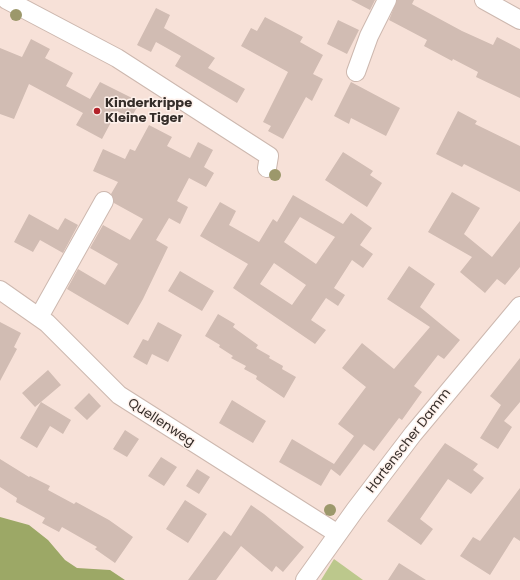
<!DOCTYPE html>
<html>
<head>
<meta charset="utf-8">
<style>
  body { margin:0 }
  canvas { display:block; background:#f7e1d8 }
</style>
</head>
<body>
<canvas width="520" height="580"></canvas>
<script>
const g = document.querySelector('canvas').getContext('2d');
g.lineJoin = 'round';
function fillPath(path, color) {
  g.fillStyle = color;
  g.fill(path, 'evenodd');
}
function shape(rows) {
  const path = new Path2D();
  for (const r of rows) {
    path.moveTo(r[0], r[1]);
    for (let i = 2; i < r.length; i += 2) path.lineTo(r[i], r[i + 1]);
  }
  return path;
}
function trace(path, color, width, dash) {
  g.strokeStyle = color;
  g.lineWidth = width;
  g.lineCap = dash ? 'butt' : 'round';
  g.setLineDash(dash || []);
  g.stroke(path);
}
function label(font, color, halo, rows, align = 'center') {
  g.font = font + ' Poppins,sans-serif';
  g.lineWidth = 3;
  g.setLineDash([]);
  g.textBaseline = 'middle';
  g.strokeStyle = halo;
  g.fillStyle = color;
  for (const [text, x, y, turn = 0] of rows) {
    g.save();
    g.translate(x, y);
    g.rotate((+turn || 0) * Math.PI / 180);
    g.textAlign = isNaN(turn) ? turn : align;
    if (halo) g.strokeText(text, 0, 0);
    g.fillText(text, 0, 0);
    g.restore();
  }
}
fillPath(shape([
  [334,559,363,580,321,580]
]), '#bcc88c');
fillPath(shape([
  [0,517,29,525,48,540,65,560,77,568,110,570,125,580,0,580]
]), '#9ca866');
fillPath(shape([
  [351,0,375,0,370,10],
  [397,0,414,0,412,4,462,31,493,45,497,37,520,49,520,98,476,77,478,72,453,59,452,61,424,46,427,40,389,20],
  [156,8,170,15,164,28,215,58,208,68,245,89,237,103,175,66,181,56,156,42,151,52,137,45],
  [265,17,303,37,300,42,323,55,313,74,323,79,312,101,306,97,283,139,268,131,271,126,263,122,288,72,241,46,251,28,257,31],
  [338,20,359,30,347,54,327,44],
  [31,39,50,49,45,58,73,73,66,86,90,99,100,82,140,102,131,118,117,111,102,139,76,125,83,113,29,84,14,119,0,114,0,48,22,57],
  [351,82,400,108,386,136,351,118,349,124,334,116],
  [458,111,477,121,475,124,520,146,520,192,464,164,462,167,436,154],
  [149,125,172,137,167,146,190,158,198,142,213,150,204,167,214,173,206,187,189,178,177,201,188,207,180,224,169,218,156,240,168,247,143,299,128,325,67,289,78,269,105,285,118,264,90,248,103,225,130,240,143,219,114,203,111,194,118,182,93,171,103,149,125,159,130,149,135,151],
  [343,152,373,171,370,175,382,183,367,207,325,180],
  [452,192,480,208,464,234,492,257,520,221,520,267,505,285,497,279,485,293,460,272,472,257,428,232],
  [293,195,343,224,351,213,372,228,360,245,373,254,363,268,352,260,334,288,345,295,338,306,326,298,311,320,326,330,315,344,233,288,248,264,200,236,220,202,236,211,229,225,259,242,273,219,277,222],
  [300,217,335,237,316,264,284,242],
  [274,263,306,285,292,305,260,284],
  [29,214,58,230,65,218,78,225,63,253,40,240,33,252,14,242],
  [409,266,435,284,420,307,460,340,444,359,438,355,414,386,422,392,402,420,399,418,374,451,364,444,340,476,331,469,321,486,279,462,292,439,334,464,354,436,338,424,366,387,342,368,362,343,394,369,430,327,387,299],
  [180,271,214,291,202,311,168,291],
  [218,314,235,324,233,327,258,345,256,348,270,356,269,358,283,366,282,369,296,377,284,398,256,379,257,376,244,369,246,366,231,358,233,356,219,347,220,345,205,336],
  [0,322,21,333,14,347,17,349,0,381],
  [158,322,182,335,168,362,152,354,147,365,133,357,143,339,148,341],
  [520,358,520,402,504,421,512,427,498,449,480,438,501,405,490,396],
  [48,370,61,385,35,407,22,393],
  [89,393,101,406,87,420,74,408],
  [232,400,266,421,253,443,219,423],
  [41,402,71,420,63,434,50,426,37,448,20,438],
  [125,430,139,439,127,457,113,449],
  [445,443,478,464,473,470,484,478,471,494,448,479,420,519,433,529,421,545,387,521],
  [161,457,177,467,164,486,148,476],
  [0,459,29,477,30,476,50,486,48,490,74,504,76,502,109,520,133,537,115,563,95,549,97,547,62,527,59,532,42,523,45,518,16,502,17,498,0,487],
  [197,469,210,477,199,494,186,486],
  [520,488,520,541,514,537,490,575,460,556,473,537,480,541],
  [185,500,207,514,188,543,166,529],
  [251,505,264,514,304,547,283,572,276,566,272,572,241,546,216,580,188,580,224,531,231,536],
  [399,563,426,580,388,580]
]), '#d1bcb3');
const minor = shape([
  [7,0,117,58,269,156,267,168],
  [484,0,520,20],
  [356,72,369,36,387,0],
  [0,290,47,323,119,395,338,534],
  [39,317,104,201],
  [305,580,355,510,413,434,520,306]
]);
trace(minor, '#cdb8af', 20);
trace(minor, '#fff', 18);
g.fillStyle = '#9c986b';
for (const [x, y] of [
  [16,15],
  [275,175],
  [330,510]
]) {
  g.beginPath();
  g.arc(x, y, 6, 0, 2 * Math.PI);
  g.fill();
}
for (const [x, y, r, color] of [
  [97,111,4,"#b3222a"]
]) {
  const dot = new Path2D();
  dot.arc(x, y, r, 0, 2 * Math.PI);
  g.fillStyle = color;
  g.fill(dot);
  trace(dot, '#fef1eb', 1.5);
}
label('bold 13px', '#352d29', '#fef1eb', [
  ["Kinderkrippe",105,104],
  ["Kleine Tiger",105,119]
], 'left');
label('13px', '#352d29', '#fef1eb', [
  ["Quellenweg",161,423,33],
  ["Hartenscher Damm",409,441,-52]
]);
</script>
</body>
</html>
